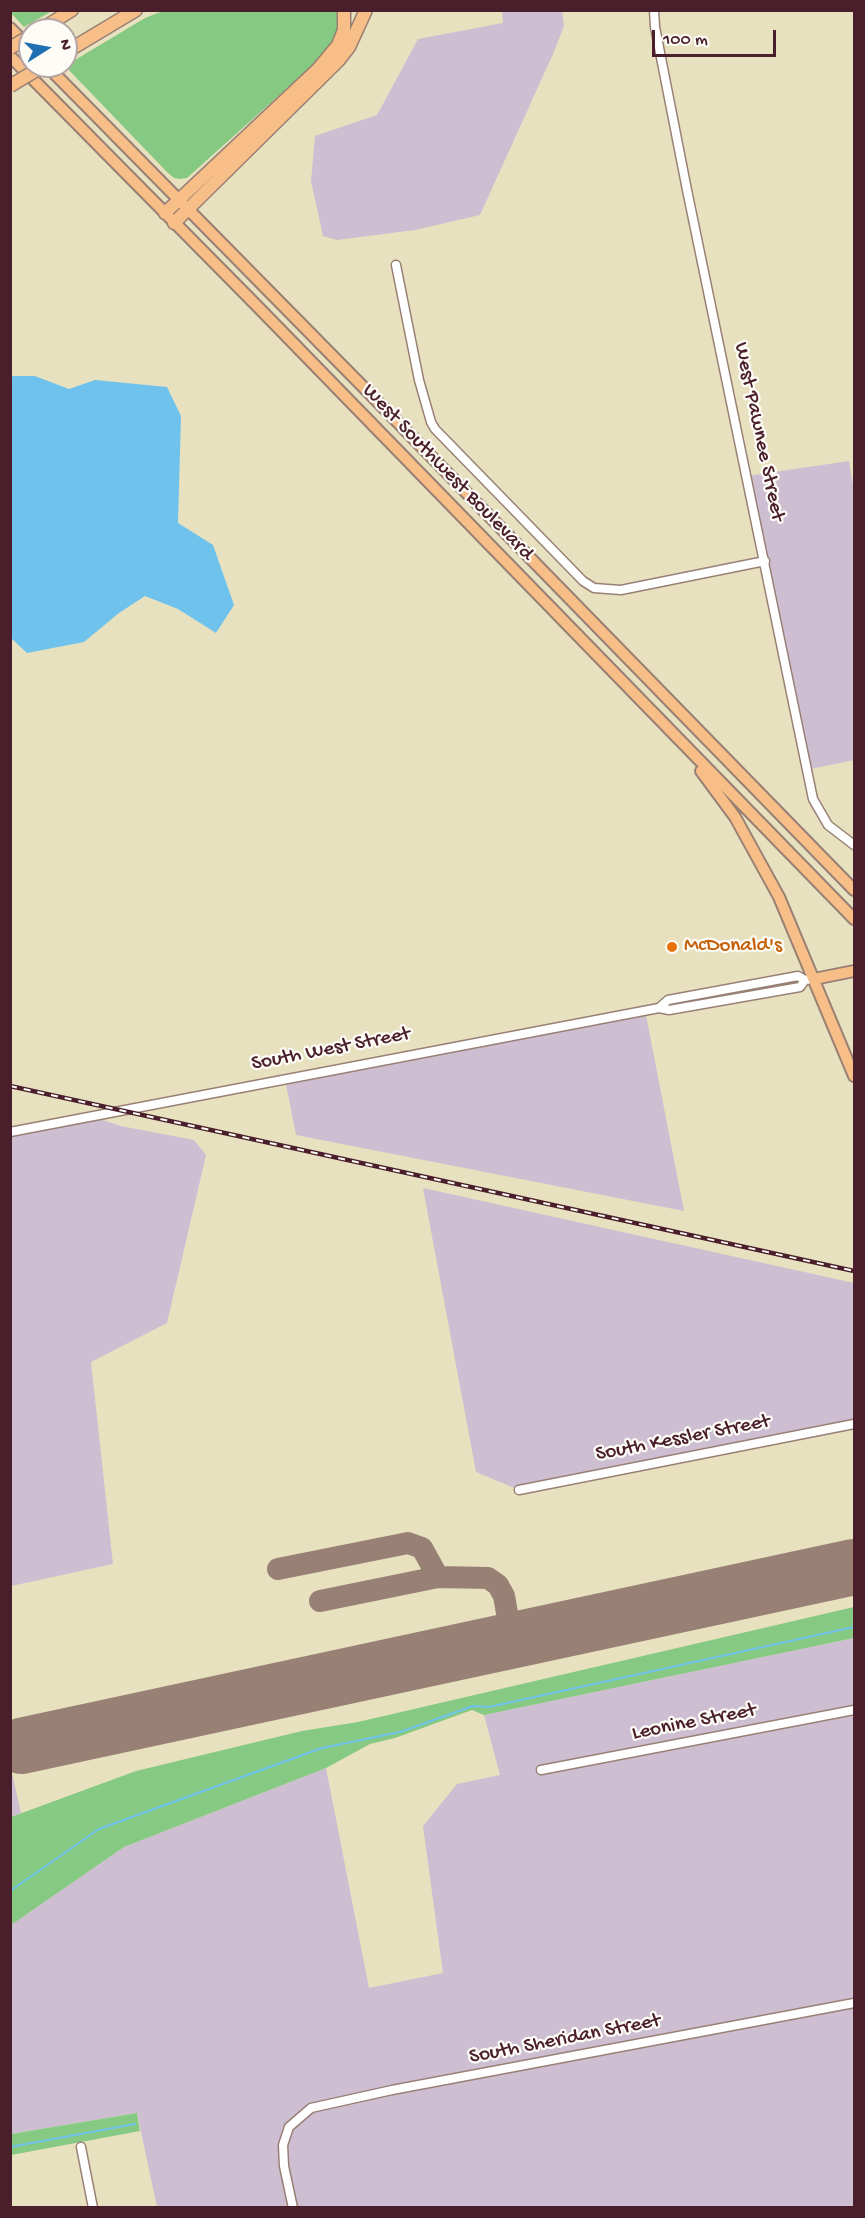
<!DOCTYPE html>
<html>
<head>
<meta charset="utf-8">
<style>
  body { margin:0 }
  #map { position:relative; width:865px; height:2218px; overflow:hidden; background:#e8e1bf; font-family:"Gochi Hand",sans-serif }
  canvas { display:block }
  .frame { position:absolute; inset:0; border:12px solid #4a1f2b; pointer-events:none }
  .north { position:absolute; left:18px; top:18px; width:60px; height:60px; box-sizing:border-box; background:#fdfcf7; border:2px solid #b5a4a5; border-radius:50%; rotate:79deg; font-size:16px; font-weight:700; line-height:24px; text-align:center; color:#4a1f2b }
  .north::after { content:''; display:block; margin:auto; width:21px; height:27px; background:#1f6fb2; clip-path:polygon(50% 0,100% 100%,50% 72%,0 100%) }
  .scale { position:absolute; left:652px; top:30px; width:124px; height:27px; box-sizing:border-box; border:3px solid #4a1f2b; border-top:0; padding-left:8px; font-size:18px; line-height:21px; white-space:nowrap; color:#4a1f2b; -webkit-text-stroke:4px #fdfcf7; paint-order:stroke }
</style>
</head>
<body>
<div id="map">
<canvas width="865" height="2218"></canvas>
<div class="frame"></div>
<div class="north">N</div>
<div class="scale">100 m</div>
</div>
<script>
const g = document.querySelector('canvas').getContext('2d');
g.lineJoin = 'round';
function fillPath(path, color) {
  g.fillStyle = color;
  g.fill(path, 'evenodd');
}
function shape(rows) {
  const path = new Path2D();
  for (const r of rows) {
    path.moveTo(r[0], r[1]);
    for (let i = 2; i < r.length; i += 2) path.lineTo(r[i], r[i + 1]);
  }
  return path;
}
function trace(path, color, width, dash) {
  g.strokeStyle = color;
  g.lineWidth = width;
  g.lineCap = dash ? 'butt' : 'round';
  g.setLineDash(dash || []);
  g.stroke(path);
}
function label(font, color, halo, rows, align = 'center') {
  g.font = font + ' "Gochi Hand",sans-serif';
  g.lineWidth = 4.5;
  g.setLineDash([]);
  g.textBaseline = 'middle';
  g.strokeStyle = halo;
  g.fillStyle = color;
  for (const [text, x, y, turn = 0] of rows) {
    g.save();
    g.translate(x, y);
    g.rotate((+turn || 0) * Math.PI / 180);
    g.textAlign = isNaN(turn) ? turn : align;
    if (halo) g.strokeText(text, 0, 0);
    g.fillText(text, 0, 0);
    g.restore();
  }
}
fillPath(shape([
  [502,11,562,11,564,26,553,54,480,215,415,230,337,240,323,236,311,181,315,136,377,115,418,39,503,23],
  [849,461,854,491,854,760,806,770,747,476],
  [645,1010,684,1211,296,1135,285,1079],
  [91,1116,121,1126,194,1140,206,1155,167,1323,91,1362,113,1564,11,1586,11,1132],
  [423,1188,854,1283,854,1424,519,1490,476,1472],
  [854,1638,854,2207,157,2207,137,2113,11,2134,11,1925,124,1847,326,1768,369,1988,443,1973,423,1826,457,1784,500,1775,484,1715],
  [10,1764,21,1813,11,1817,10,1817]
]), '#cdbed2');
fillPath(shape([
  [11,10,52,10,52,11,24,27,11,13],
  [163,11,338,11,337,34,324,55,187,178,180,179,174,178,167,172,65,66,145,18],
  [854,1607,854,1638,484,1715,472,1710,395,1738,370,1744,326,1768,124,1847,11,1925,11,1817,136,1771,302,1731,358,1722],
  [137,2113,140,2131,11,2155,11,2134]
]), '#85c982');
fillPath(shape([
  [14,376,35,376,69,389,95,380,167,387,181,416,178,523,213,545,234,605,216,633,178,609,145,596,119,613,84,642,27,653,11,638,10,377]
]), '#6fc2eb');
trace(shape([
  [10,1891,99,1829,322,1748,400,1732,473,1706,489,1707,854,1627],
  [10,2147,135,2124]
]), '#6fc2eb', 2);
trace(shape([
  [278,1569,408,1543,422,1548,438,1577],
  [320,1601,438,1577,488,1578,498,1585,504,1596,512,1641]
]), '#998075', 22);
trace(shape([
  [21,1746,854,1567]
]), '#998075', 56);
const minor = shape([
  [654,10,655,27,687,190,813,799,828,825,854,845],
  [396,265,419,380,431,422,435,429,583,581,594,588,621,590,765,561],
  [659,1008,668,1000,798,976,805,980],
  [10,1132,659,1008,669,1010,783,990,800,987,805,980,814,979],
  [519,1490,854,1424],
  [541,1770,854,1710],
  [81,2147,93,2208],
  [293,2208,284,2166,283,2145,289,2127,311,2108,392,2090,854,2003]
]);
const major = shape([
  [10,28,30,48],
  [10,56,261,310,854,919],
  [47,66,377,401,854,890],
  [701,771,735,817,779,897,854,1076],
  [814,979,854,971]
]);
const highway = shape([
  [40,30,72,10],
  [66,52,136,10],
  [165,213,318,69,338,45,344,30,344,10],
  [174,223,338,61,349,47,366,10]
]);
trace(minor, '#998075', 11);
trace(major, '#998075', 14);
trace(highway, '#998075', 15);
trace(minor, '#fff', 8);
trace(major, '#f7be87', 10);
trace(highway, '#f7be87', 12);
const rail = shape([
  [10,1086,854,1271]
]);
trace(rail, '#4a1f2b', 4.5);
trace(rail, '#fdfcf7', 2, [7]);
const highwayBridge = shape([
  [10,48,30,36],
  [10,86,43,66]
]);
trace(highwayBridge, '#998075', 15, []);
trace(highwayBridge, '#f7be87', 12);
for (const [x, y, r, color] of [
  [672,947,6,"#e8710a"]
]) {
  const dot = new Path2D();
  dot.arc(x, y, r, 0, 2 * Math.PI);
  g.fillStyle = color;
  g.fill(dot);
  trace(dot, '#fdfcf7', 2);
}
label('21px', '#4a1f2b', '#fdfcf7', [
  ["West Pawnee Street",758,432,78],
  ["West Southwest Boulevard",447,473,46],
  ["South West Street",331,1050,-11],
  ["South Kessler Street",683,1439,-11],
  ["Leonine Street",694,1723,-11],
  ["South Sheridan Street",565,2040,-11]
]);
label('21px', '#c56008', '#fdfcf7', [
  ["McDonald's",684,947]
], 'left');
</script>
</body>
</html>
